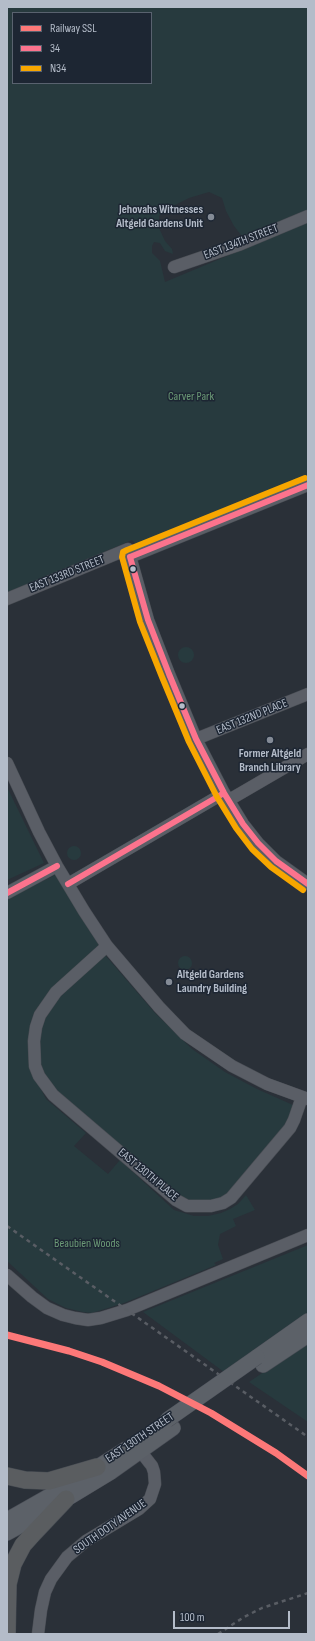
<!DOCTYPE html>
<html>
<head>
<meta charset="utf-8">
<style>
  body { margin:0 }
  #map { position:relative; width:315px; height:1641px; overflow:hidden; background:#2a3038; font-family:"Sofia Sans Condensed",sans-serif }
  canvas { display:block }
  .frame { position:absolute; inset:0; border:8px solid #b4bcc9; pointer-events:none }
  .legend { position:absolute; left:12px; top:12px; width:140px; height:72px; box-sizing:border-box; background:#1d2633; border:1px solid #59626f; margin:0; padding:5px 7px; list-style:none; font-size:12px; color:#b4bcc9 }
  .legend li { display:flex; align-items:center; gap:8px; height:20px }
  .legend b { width:20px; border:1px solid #59626f }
  .scale { position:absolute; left:173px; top:1611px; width:117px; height:18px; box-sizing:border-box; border:2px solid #b4bcc9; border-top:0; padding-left:5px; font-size:12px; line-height:14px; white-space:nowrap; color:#b4bcc9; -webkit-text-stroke:3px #1d2633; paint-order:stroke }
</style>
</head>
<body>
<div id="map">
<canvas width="315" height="1641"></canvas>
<div class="frame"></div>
<ul class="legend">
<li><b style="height:5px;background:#fd7878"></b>Railway SSL</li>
<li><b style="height:5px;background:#fc738d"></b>34</li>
<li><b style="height:5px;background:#f7a600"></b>N34</li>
</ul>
<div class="scale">100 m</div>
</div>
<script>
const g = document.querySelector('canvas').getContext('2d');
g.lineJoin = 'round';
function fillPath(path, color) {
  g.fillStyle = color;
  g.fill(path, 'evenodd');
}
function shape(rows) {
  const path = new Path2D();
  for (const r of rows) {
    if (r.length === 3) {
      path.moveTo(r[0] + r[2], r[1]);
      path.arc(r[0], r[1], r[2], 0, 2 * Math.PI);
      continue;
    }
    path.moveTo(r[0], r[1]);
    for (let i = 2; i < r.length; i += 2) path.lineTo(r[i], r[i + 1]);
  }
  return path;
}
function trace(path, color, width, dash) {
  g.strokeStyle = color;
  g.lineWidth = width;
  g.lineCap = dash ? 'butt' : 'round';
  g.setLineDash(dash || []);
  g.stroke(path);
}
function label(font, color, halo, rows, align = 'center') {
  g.font = font + ' "Sofia Sans Condensed",sans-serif';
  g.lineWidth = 3;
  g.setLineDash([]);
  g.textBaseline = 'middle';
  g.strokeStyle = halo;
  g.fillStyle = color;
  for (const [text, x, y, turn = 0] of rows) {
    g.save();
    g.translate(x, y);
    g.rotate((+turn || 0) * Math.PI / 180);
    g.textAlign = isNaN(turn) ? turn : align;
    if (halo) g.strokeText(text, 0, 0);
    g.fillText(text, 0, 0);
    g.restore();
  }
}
fillPath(shape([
  [7,7,308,7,308,211,252,235,241,235,234,226,226,211,222,198,209,192,189,198,169,208,159,216,159,228,165,241,172,249,173,254,165,251,160,243,154,242,152,246,152,253,160,261,165,282,308,222,308,476,140,544,136,544,132,540,7,593],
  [13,13,151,13,151,83,13,83],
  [186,655,8],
  [7,787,44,863,7,880],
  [74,853,7],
  [57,874,101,945,33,1020,28,1051,33,1074,46,1099,86,1133,74,1146,108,1174,120,1160,174,1210,194,1216,208,1216,221,1213,230,1209,238,1204,246,1195,255,1210,233,1219,236,1226,220,1234,218,1245,223,1259,214,1263,216,1265,124,1303,92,1313,83,1312,66,1308,48,1299,7,1261,7,899],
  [105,955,155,1013,192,1049,225,1072,257,1089,293,1105,288,1122,231,1193,215,1201,195,1202,176,1195,55,1090,44,1075,39,1056,39,1035,46,1017,57,999],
  [185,963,7],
  [308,1245,308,1314,224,1372,143,1312],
  [308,1342,308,1422,249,1382]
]), '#273a3e');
const minor = shape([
  [174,267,241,244,308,216],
  [130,557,308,485],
  [7,599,128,549,148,620,169,674,196,739,224,793,243,824,258,843,276,861,308,884],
  [196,739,308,694],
  [7,763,39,832,57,866,84,911,107,946,159,1007,185,1034,232,1066,267,1084,308,1099],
  [229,800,308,754],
  [68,884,224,793],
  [7,893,57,866],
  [107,946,56,992,40,1015,36,1027,34,1041,35,1066,39,1076,53,1095,176,1200,187,1206,211,1206,223,1203,231,1198,290,1128,294,1120,302,1097],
  [7,1275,32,1297,47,1308,63,1315,75,1318,88,1320,101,1318,127,1310,308,1235],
  [38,1634,41,1610,45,1592,51,1579,67,1557,86,1541,139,1509,150,1499,155,1484,154,1472,152,1466,134,1443]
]);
const major = shape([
  [257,1357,308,1321],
  [263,1365,308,1335],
  [7,1520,74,1482,126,1449],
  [7,1533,45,1512,111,1472,173,1428]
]);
const highway = shape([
  [7,1476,25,1480,49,1481,97,1467],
  [7,1634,8,1584,13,1564,23,1545,32,1535,66,1499]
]);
trace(minor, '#484c53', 13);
trace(major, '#484c55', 16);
trace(highway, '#474c53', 18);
trace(minor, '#5a5e66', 12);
trace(major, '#5c6168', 15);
trace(highway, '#5a5d60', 17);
trace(shape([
  [7,1226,308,1437],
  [218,1634,244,1617,262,1608,308,1593]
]), '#595d64', 2.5, [4, 4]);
const majorBridge = shape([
  [167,1420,257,1357]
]);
trace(majorBridge, '#484c55', 16, []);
trace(majorBridge, '#5c6168', 15);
trace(shape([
  [130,557,148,620,169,674,196,739,224,793,243,824,258,843,276,861,308,884],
  [130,557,308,485],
  [68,884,224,793],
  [7,893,57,866]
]), '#fc738d', 6);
trace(shape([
  [303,890,271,867,252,849,236,828,217,797,189,742,162,677,140,622,122,557,123,552,127,550,305,478]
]), '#f7a600', 6);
trace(shape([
  [7,1335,69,1351,102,1362,159,1386,211,1413,276,1453,308,1476]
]), '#fd7878', 7);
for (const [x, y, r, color] of [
  [211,217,4,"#848b96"],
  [133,569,3.5,"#b4bcc9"],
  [182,706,3.5,"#b4bcc9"],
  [270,740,4,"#848b96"],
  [169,982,4,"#848b96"]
]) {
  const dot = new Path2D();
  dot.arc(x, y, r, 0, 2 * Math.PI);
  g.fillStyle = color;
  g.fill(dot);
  trace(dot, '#1d2633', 1.5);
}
label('bold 12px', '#b4bcc9', '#1d2633', [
  ["Jehovahs Witnesses",203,210],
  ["Altgeld Gardens Unit",203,224],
  ["Former Altgeld",270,754,"center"],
  ["Branch Library",270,768,"center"],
  ["Altgeld Gardens",177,975,"left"],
  ["Laundry Building",177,989,"left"]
], 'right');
label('12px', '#b4bcc9', '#1d2633', [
  ["EAST 134TH STREET",241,242,-21],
  ["EAST 133RD STREET",67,574,-22],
  ["EAST 132ND PLACE",252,717,-22],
  ["EAST 130TH PLACE",148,1175,40],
  ["EAST 130TH STREET",140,1438,-34],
  ["SOUTH DOTY AVENUE",110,1527,-35]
]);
label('12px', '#6b9a76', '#1d2633', [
  ["Carver Park",191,397],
  ["Beaubien Woods",87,1244]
]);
</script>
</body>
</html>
